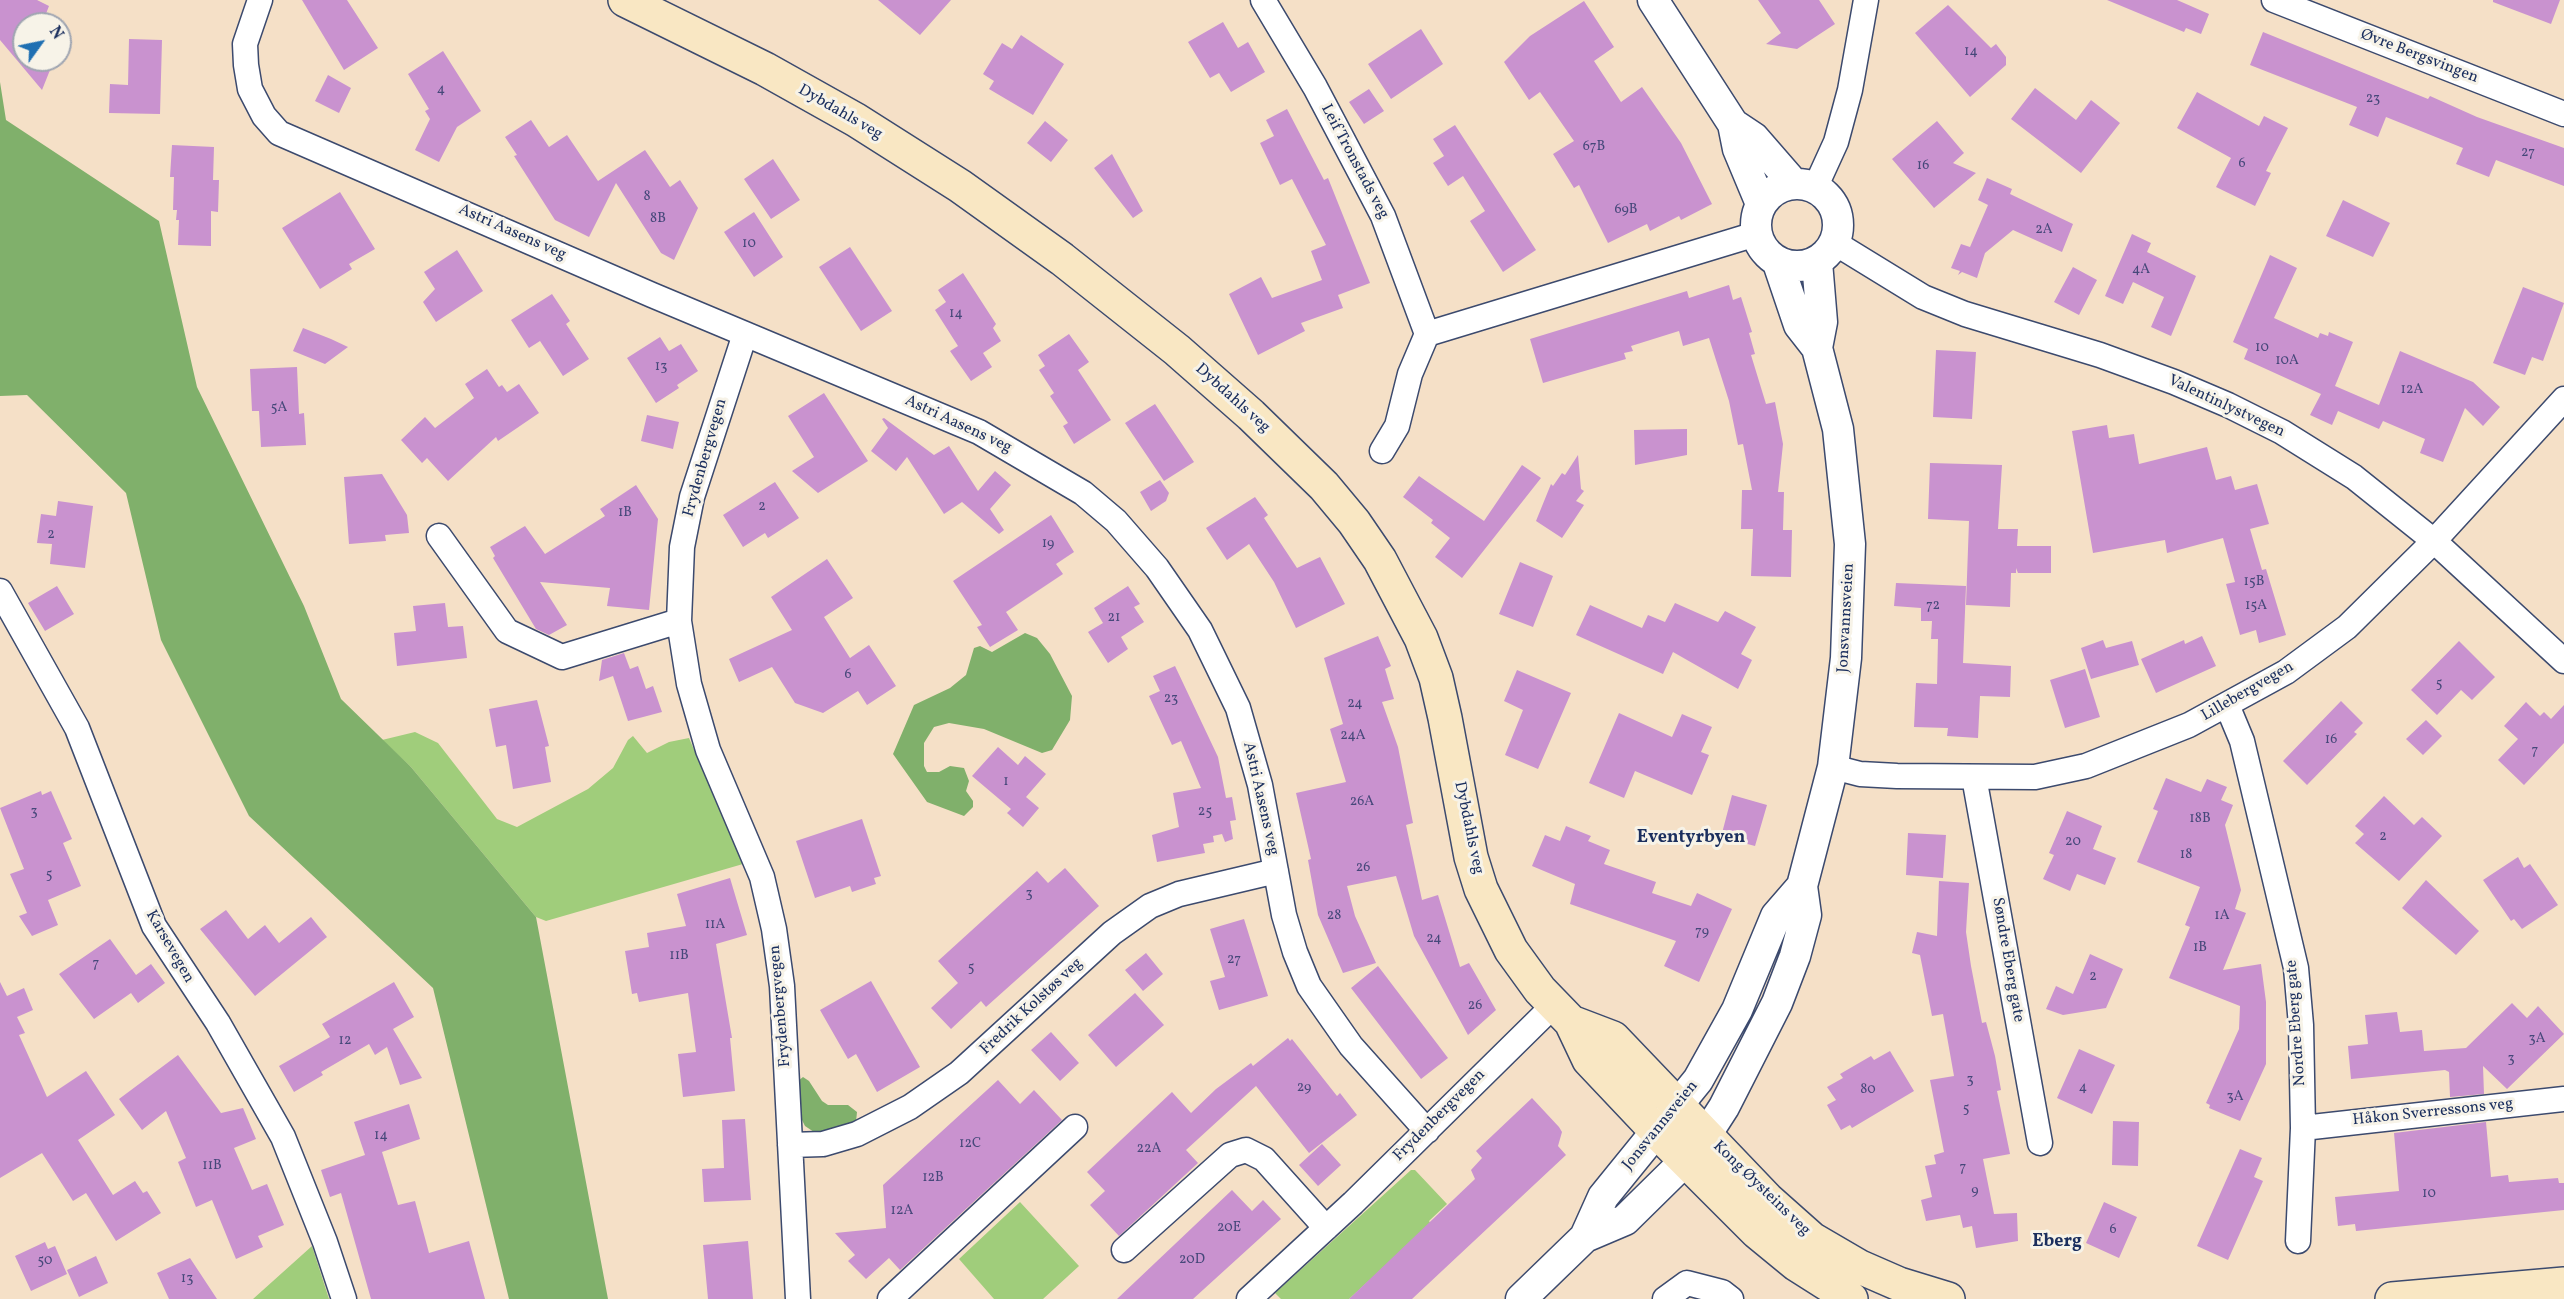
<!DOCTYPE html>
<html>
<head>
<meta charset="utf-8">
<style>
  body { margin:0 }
  #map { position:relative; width:2564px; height:1299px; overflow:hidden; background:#f5e0c7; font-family:Vollkorn,serif }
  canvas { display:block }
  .north { position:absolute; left:12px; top:12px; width:60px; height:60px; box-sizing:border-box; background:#f7f3e8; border:2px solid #9fa5b1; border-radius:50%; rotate:57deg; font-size:16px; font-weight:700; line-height:24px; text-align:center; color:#1b2f5e }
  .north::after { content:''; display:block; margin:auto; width:21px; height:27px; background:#1f6fb2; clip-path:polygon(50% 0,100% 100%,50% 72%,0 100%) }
</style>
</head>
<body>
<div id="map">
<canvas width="2564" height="1299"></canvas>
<div class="north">N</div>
</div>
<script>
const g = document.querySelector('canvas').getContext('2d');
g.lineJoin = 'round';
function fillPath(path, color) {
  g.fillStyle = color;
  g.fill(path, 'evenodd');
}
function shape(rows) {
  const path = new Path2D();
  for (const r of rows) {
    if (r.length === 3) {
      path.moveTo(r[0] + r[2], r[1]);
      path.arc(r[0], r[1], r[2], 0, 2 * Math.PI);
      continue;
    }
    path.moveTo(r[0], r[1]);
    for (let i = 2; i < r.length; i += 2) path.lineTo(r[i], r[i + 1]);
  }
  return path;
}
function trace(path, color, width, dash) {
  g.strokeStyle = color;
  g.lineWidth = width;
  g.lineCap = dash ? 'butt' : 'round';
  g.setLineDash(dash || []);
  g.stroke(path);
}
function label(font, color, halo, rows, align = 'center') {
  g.font = font + ' Vollkorn,serif';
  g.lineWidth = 6;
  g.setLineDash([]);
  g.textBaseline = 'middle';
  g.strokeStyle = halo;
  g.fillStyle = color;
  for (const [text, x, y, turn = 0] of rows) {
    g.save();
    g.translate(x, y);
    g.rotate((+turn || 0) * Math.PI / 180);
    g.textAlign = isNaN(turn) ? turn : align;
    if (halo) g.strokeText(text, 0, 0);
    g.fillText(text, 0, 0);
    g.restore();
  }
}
fillPath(shape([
  [415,732,438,743,497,819,517,827,588,789,613,768,628,740,633,736,647,753,669,742,689,738,743,864,546,921,536,917,411,767,382,740],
  [1411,1170,1415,1170,1447,1204,1429,1221,1431,1224,1349,1299,1281,1299,1275,1293],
  [1020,1202,1079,1266,1043,1299,994,1299,959,1259],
  [312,1246,329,1299,253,1299]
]), '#a0cd7b');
fillPath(shape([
  [0,82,6,120,159,221,197,387,304,606,341,699,411,767,536,917,608,1299,509,1299,433,988,249,816,161,640,126,493,27,395,0,396],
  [1025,633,1037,638,1050,654,1072,696,1070,720,1052,750,1042,753,984,729,949,723,934,727,924,743,924,766,927,772,939,772,950,766,964,768,969,781,966,791,973,801,973,807,964,816,927,802,893,754,914,705,950,688,966,675,974,648,980,646,992,652],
  [803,1077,809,1081,822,1101,828,1105,848,1105,857,1112,856,1122,829,1132,814,1132,805,1126,798,1112,798,1081]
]), '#80b06b');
fillPath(shape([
  [0,0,37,0,49,6,42,24,24,24,24,60,54,60,42,90,0,40],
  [302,0,347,0,378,48,344,70],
  [878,0,951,0,920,35],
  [1758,0,1819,0,1835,24,1797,49,1766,44,1781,33],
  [2107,0,2177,0,2209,14,2201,34,2186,28,2184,32],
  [2493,0,2560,0,2551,24,2493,2],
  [1584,1,1614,47,1594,61,1621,102,1642,87,1681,143,1712,204,1681,220,1679,216,1650,231,1647,224,1608,243,1579,185,1574,188,1553,154,1574,141,1540,92,1529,100,1504,62,1530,36],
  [1948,5,1991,48,1996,44,2006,57,2006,65,1970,97,1915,33],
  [1223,22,1238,48,1248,42,1265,72,1231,92,1219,73,1210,78,1188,42],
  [1421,29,1443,64,1391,99,1368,64],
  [2263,32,2428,99,2430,96,2477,117,2564,148,2564,186,2496,160,2489,177,2456,164,2463,148,2386,117,2378,137,2349,125,2357,107,2250,65],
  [1021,35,1064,64,1033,115,989,89,994,81,983,74,1002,43,1012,49],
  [129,39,162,40,160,114,109,113,110,84,128,85],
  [443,51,481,111,457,127,439,162,415,150,430,119,425,111,429,109,408,74],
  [328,75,351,88,339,113,315,101],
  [2035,88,2076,120,2091,100,2120,123,2081,173,2011,119],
  [1369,89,1384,111,1364,124,1349,102],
  [2197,92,2259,126,2264,116,2288,128,2266,171,2271,173,2255,206,2216,187,2231,158,2177,128],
  [1287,109,1324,180,1328,178,1370,283,1338,295,1343,308,1301,323,1305,331,1258,355,1229,294,1261,277,1272,298,1322,280,1311,251,1326,245,1292,179,1280,185,1260,143,1274,136,1266,120],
  [531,120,549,147,567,135,598,181,645,150,670,187,680,180,698,208,674,260,661,253,616,183,589,237,555,220,514,156,517,155,505,137],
  [1045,121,1068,140,1051,162,1027,143],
  [1937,121,1964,153,1953,163,1976,173,1934,208,1892,159],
  [1455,125,1536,250,1503,272,1470,221,1485,211,1463,176,1448,186,1433,163,1444,156,1433,139],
  [172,145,214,147,213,180,219,180,218,212,211,211,211,246,178,245,179,220,176,220,177,210,173,210,174,177,170,177],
  [1112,154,1143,211,1133,218,1094,168],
  [773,159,800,200,771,219,744,179],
  [1987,178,2012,189,2010,194,2073,224,2062,252,2013,230,1985,253,1977,278,1962,272,1958,275,1960,271,1951,268,1961,244,1970,247,1988,205,1978,200],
  [340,192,375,249,349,264,352,269,320,289,282,228],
  [2343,200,2390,223,2373,257,2326,236],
  [754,212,783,257,754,277,724,232],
  [2132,234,2151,243,2147,252,2196,276,2171,336,2151,327,2164,297,2133,282,2123,304,2105,296],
  [850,247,892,311,861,331,819,267],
  [457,250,483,291,436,322,423,302,435,289,424,272],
  [2270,255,2297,268,2274,318,2318,338,2320,333,2328,336,2329,332,2353,342,2335,386,2379,405,2400,351,2473,382,2500,407,2483,426,2465,408,2443,462,2420,453,2425,439,2383,421,2379,429,2338,411,2332,425,2310,415,2321,394,2244,359,2248,349,2233,342],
  [2073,267,2097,280,2079,315,2054,302],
  [963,273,996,324,993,328,1001,341,983,353,992,367,971,381,950,351,958,346,935,310,946,302,938,290],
  [1729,285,1733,300,1741,297,1752,332,1749,333,1755,354,1751,355,1766,404,1775,402,1783,444,1778,492,1784,492,1783,530,1792,530,1791,577,1751,576,1753,529,1741,529,1742,490,1752,490,1743,444,1738,445,1729,401,1709,338,1683,346,1679,331,1631,346,1633,351,1624,353,1626,359,1543,383,1530,339,1687,291,1689,298],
  [2523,287,2564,303,2543,361,2532,357,2525,375,2493,363],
  [552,294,570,321,566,324,589,359,563,376,540,341,529,348,511,320],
  [303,328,331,339,348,347,325,364,293,351],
  [1069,334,1089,362,1078,370,1111,420,1074,444,1063,426,1068,423,1050,396,1054,393,1039,370,1045,366,1038,355],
  [660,337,669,351,681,344,698,371,677,385,679,388,656,403,627,358],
  [1936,350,1976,352,1972,419,1933,417],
  [297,367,299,414,304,413,306,445,261,447,259,411,252,411,250,369],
  [487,369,499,387,502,385,507,392,519,384,539,413,498,441,496,437,448,481,427,458,422,463,401,440,425,417,435,428,474,398,465,384],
  [824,393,868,461,818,493,792,471,814,457,788,416],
  [1155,404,1194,462,1164,481,1125,423],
  [647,415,679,422,673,449,641,441],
  [884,418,934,455,949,446,978,491,995,471,1011,485,990,509,1004,530,999,534,962,502,944,514,907,457,896,471,871,451,888,428,882,419],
  [2107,425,2109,438,2134,434,2139,464,2207,447,2216,480,2231,476,2235,490,2257,484,2269,524,2250,529,2262,570,2266,569,2286,635,2259,643,2256,630,2240,635,2226,584,2235,582,2223,538,2167,553,2165,540,2093,553,2072,431],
  [1687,429,1687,455,1635,465,1634,430],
  [1578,455,1581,489,1584,491,1576,501,1584,505,1562,538,1536,521,1551,484,1553,486,1562,473,1565,475],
  [1930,463,2002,465,1998,529,2018,529,2017,546,2051,546,2051,573,2018,573,2016,568,2016,573,2011,573,2010,607,1966,605,1969,521,1928,519],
  [1522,465,1541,478,1462,578,1435,557,1450,538,1431,523,1433,520,1403,497,1419,476,1484,521],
  [382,474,407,515,409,533,385,535,386,541,349,544,344,477],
  [1160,480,1169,493,1166,501,1151,511,1140,492],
  [775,482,799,518,768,538,765,533,743,547,723,515],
  [636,485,658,519,649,610,607,606,610,588,540,582,567,625,549,635,536,629,493,558,495,556,490,547,525,526,545,554,605,516,600,509],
  [1255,497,1268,515,1264,518,1297,568,1320,557,1345,604,1296,628,1274,582,1249,544,1227,560,1206,528],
  [58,501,93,506,85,568,50,564,52,544,37,543,41,514,56,516],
  [1051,515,1074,552,1056,564,1063,574,1006,612,1018,630,990,647,977,627,982,625,953,581],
  [827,559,853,598,824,617,850,658,869,645,896,686,867,705,858,691,823,713,795,703,772,667,739,682,729,659,792,630,771,597],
  [1520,562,1553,576,1533,627,1499,614],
  [1896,583,1966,586,1963,663,2011,666,2010,697,1980,696,1978,738,1947,736,1948,728,1914,727,1916,683,1937,684,1938,639,1931,639,1932,621,1921,621,1921,608,1894,606],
  [57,586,74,614,45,631,28,603],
  [1128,586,1140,604,1134,607,1144,622,1121,637,1128,649,1108,663,1088,632,1103,623,1094,608],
  [445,603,448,627,463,626,467,658,397,666,394,633,416,631,413,606],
  [1675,603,1718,622,1725,611,1756,627,1741,654,1752,660,1738,689,1673,652,1663,674,1576,635,1590,605,1642,628,1648,615,1665,622],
  [1378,636,1391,666,1385,669,1394,699,1382,702,1398,747,1413,823,1406,825,1422,900,1438,895,1460,967,1469,963,1496,1010,1468,1035,1414,936,1396,876,1347,886,1355,916,1376,963,1343,973,1318,915,1308,860,1311,859,1296,793,1346,782,1330,729,1343,724,1324,658],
  [2202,636,2216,666,2156,693,2141,659,2184,640,2185,644],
  [2103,640,2106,648,2132,641,2139,665,2091,679,2081,648],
  [2459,641,2495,677,2472,700,2461,690,2437,715,2411,690],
  [624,653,630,669,638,666,646,689,653,686,662,712,628,721,613,676,599,681,602,660],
  [1175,666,1218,757,1226,798,1232,797,1236,820,1230,821,1233,839,1225,842,1222,834,1213,836,1214,842,1203,844,1205,853,1157,862,1152,835,1179,827,1173,793,1201,788,1181,741,1172,745,1149,696,1160,691,1153,676],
  [2085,669,2100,717,2065,728,2050,680],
  [1517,670,1571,693,1538,769,1505,755,1523,710,1504,701],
  [537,700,549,746,545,747,551,782,513,789,506,745,496,747,489,709],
  [2341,701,2363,723,2354,732,2357,734,2307,785,2283,761],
  [2526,702,2540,716,2544,712,2551,719,2564,705,2564,743,2524,785,2498,760,2518,739,2504,726],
  [1619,713,1672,737,1682,714,1712,727,1701,752,1709,755,1692,795,1635,771,1624,798,1589,783],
  [2426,720,2442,736,2423,755,2406,739],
  [998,747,1018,765,1025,756,1046,774,1026,797,1039,808,1023,827,1007,813,1011,809,972,776],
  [2166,778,2201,792,2207,779,2227,787,2221,800,2233,805,2225,825,2241,890,2235,909,2246,913,2223,970,2261,964,2266,1002,2266,1064,2240,1121,2209,1108,2210,1105,2206,1103,2239,1029,2240,1006,2169,978,2190,927,2185,925,2200,887,2137,862,2158,811,2153,809],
  [41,791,42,795,51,791,72,839,63,843,81,886,48,900,58,925,32,936,19,916,27,913,10,874,24,869,0,808],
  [1732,795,1767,805,1755,846,1721,837],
  [2384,796,2414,825,2422,817,2442,836,2399,881,2355,843,2364,834,2355,826],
  [2067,811,2102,826,2093,849,2116,858,2105,885,2077,874,2070,891,2043,879,2054,855,2049,853],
  [862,819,881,876,874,878,876,884,852,892,850,886,815,898,796,841],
  [1566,826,1591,836,1588,841,1610,850,1604,864,1656,882,1652,893,1691,906,1697,893,1732,909,1699,982,1664,966,1676,941,1570,904,1575,884,1532,866,1545,835,1560,841],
  [1908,833,1946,835,1943,878,1906,875],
  [2518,857,2524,868,2530,864,2558,905,2522,929,2514,919,2511,921,2483,880],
  [1065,868,1099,906,986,1007,981,1001,951,1029,931,1008,958,983,938,961,1037,871,1048,883],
  [730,878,747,935,716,944,732,1038,730,1038,735,1091,683,1097,678,1054,696,1052,688,993,639,1002,637,993,632,994,625,951,649,947,647,933,686,926,677,894],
  [2426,880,2479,931,2456,955,2402,908],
  [1939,881,1969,883,1966,932,1971,966,1982,1023,1986,1022,1995,1056,2001,1090,1997,1091,2010,1154,1983,1159,1994,1214,2017,1213,2018,1241,1976,1248,1972,1226,1963,1228,1960,1215,1926,1221,1921,1200,1932,1197,1925,1166,1936,1164,1934,1155,1944,1152,1930,1080,1954,1076,1943,1014,1932,1016,1920,955,1912,953,1917,932,1937,936],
  [226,910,248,939,265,925,279,943,311,917,327,937,255,996,200,929],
  [1244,919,1268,996,1219,1010,1210,981,1225,977,1210,929],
  [110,939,136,975,151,964,165,983,138,1003,131,993,94,1019,59,974],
  [1146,953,1163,974,1143,991,1125,970],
  [2090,954,2123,969,2106,1008,2063,1015,2046,1009,2056,986,2073,994],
  [1378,966,1448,1058,1421,1079,1351,988],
  [871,981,920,1067,877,1092,856,1054,848,1059,820,1010],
  [0,982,7,996,24,988,33,1010,17,1017,25,1033,19,1035,47,1097,86,1071,115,1115,78,1140,113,1195,135,1181,143,1193,147,1191,161,1213,116,1241,86,1193,73,1201,42,1153,0,1178],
  [394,982,414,1017,393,1029,422,1078,400,1085,387,1047,375,1055,369,1044,321,1072,323,1075,294,1092,279,1066,330,1037,322,1024],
  [1135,993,1164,1025,1116,1067,1088,1035],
  [2512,1003,2527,1018,2538,1006,2564,1034,2507,1089,2483,1066,2484,1094,2450,1097,2449,1072,2445,1070,2351,1079,2348,1046,2368,1044,2365,1015,2397,1012,2400,1032,2422,1030,2424,1051,2466,1048],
  [1051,1032,1079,1063,1060,1081,1031,1050],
  [1288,1038,1290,1041,1292,1039,1337,1096,1340,1093,1357,1115,1309,1153,1256,1086,1186,1150,1198,1163,1119,1236,1090,1205,1105,1191,1087,1172,1172,1092,1191,1113,1216,1089,1251,1063,1253,1066],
  [2079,1049,2115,1065,2092,1114,2057,1098],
  [1890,1051,1914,1091,1852,1128,1850,1125,1841,1130,1827,1105,1836,1100,1827,1087,1843,1078,1840,1074,1871,1056,1874,1060],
  [178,1055,221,1113,243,1108,256,1139,234,1148,252,1190,267,1184,284,1225,258,1236,263,1247,236,1259,212,1200,196,1207,178,1162,186,1158,166,1111,142,1130,119,1099],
  [998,1080,1020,1104,1034,1090,1062,1120,900,1270,889,1258,866,1279,848,1261,855,1255,835,1233,886,1228,883,1185],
  [1532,1098,1559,1127,1562,1132,1558,1146,1566,1155,1412,1299,1349,1299,1475,1179,1471,1170,1482,1158,1476,1151],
  [409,1104,420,1139,382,1152,398,1205,415,1201,429,1253,469,1241,485,1299,371,1299,341,1193,330,1197,321,1170,365,1155,354,1122],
  [745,1119,751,1200,704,1202,702,1169,724,1168,722,1120],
  [2113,1121,2139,1122,2138,1166,2112,1165],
  [2486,1122,2491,1177,2508,1175,2509,1182,2558,1178,2559,1183,2564,1183,2564,1210,2356,1231,2355,1224,2338,1226,2335,1197,2399,1191,2394,1133],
  [1322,1144,1341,1165,1318,1186,1299,1165],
  [2240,1149,2262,1158,2254,1177,2263,1181,2228,1260,2197,1246],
  [1232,1190,1252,1211,1263,1200,1281,1219,1193,1299,1117,1299],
  [2104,1202,2137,1217,2119,1258,2086,1243],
  [748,1241,753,1299,708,1299,703,1245],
  [45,1242,48,1249,55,1246,67,1274,31,1291,15,1256],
  [96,1256,108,1283,79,1297,67,1270],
  [190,1258,217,1299,169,1299,157,1273]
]), '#c992cf');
const minor = shape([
  [260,0,245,44,246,65,250,89,264,116,279,133,652,295,979,432,1083,493,1116,521,1157,568,1200,630,1238,708,1260,785,1284,915,1295,952,1309,986,1351,1046,1427,1131],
  [1263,0,1315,87,1383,216,1427,334,1410,374,1397,426,1382,451],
  [2274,0,2564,114],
  [1815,188,1836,142,1850,90,1866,0],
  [1835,243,1923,297,1965,314,2100,355,2174,382,2228,405,2282,432,2354,477,2434,541,2564,661],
  [745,334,692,497,682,547,679,621,689,684,708,750,762,877,774,929,782,986,798,1299],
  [1427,334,1756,234],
  [439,536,507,631,562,657,679,621],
  [0,591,77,728,154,926,218,1023,283,1137,325,1242,344,1299],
  [2227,705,2242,741,2296,968,2301,1025,2303,1128,2298,1241],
  [1833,767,1860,774,1897,776,2035,777,2086,766,2189,725,2286,672,2347,627,2434,541,2564,399],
  [1974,777,2040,1143],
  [2303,1128,2564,1099],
  [790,1145,823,1144,857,1134,910,1107,959,1073,1112,933,1150,906,1179,894,1276,871],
  [1124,1250,1230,1155,1246,1150,1264,1159,1326,1228],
  [890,1299,1075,1127],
  [1249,1299,1353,1203,1554,1005],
  [1665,1299,1687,1283,1722,1292,1731,1299]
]);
const tertiary = shape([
  [1653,0,1733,124,1738,149,1761,204],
  [1733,124,1754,138,1794,184],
  [1797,225,41],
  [1817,262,1822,322,1817,348],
  [1585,1237,1603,1197,1698,1080,1737,1010,1776,916,1802,886],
  [1521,1299,1585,1237,1625,1220,1686,1160,1706,1135,1724,1107,1777,1003,1795,956,1806,915,1802,886,1833,767,1846,658,1850,544,1838,429,1817,348,1799,325,1778,263]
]);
const secondary = shape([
  [625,0,765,69,856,120,960,186,1062,259,1177,350,1251,415,1324,486,1354,522,1380,560,1421,638,1436,678,1445,718,1471,857,1481,889,1511,950,1540,990,1571,1022,1589,1060,1658,1133,1757,1232,1796,1264,1851,1299],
  [1571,1022,1613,1038,1767,1199,1812,1239,1860,1267,1899,1284,1948,1299],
  [2392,1299,2564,1284]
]);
trace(minor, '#3c4a6e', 27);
trace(tertiary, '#3c4a6e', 33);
trace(secondary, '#3c4a6e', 36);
trace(minor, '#fff', 24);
trace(tertiary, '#fff', 30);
trace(secondary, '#f9e7c3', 33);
label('14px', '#46487a', null, [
  ["14",1971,52],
  ["4",441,90],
  ["23",2373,99],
  ["67B",1594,147],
  ["27",2528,153],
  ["6",2242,164],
  ["16",1923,166],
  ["8",647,197],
  ["69B",1626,210],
  ["8B",658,219],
  ["2A",2044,230],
  ["10",749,244],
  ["4A",2141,270],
  ["14",956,314],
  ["10",2262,348],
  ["10A",2287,361],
  ["13",661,367],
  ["12A",2412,390],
  ["5A",279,408],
  ["2",762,507],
  ["1B",625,513],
  ["2",51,535],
  ["19",1048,544],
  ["15B",2254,582],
  ["72",1933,606],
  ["15A",2256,606],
  ["21",1114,618],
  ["6",848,675],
  ["5",2439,684],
  ["23",1171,699],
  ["24",1355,704],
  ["24A",1353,736],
  ["16",2331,740],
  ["7",2535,751],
  ["1",1006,782],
  ["26A",1362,802],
  ["3",34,812],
  ["25",1205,812],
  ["18B",2200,819],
  ["2",2383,837],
  ["20",2073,842],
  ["18",2186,855],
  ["26",1363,868],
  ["5",49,875],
  ["3",1029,894],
  ["28",1334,916],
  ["1A",2222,916],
  ["11A",715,925],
  ["79",1702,932],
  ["24",1434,939],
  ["1B",2200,948],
  ["11B",679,956],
  ["27",1234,960],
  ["7",96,964],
  ["5",971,968],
  ["2",2093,977],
  ["26",1475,1006],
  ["3A",2537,1039],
  ["12",345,1041],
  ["3",2511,1059],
  ["3",1970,1080],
  ["29",1304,1088],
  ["4",2083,1088],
  ["80",1868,1090],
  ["3A",2235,1097],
  ["5",1966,1109],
  ["14",381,1136],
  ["12C",970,1144],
  ["22A",1149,1149],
  ["11B",212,1166],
  ["7",1963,1168],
  ["12B",933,1178],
  ["9",1975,1191],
  ["10",2429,1194],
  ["12A",902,1211],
  ["20E",1229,1228],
  ["6",2113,1230],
  ["20D",1192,1260],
  ["50",45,1261],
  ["13",187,1279]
]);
label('16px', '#1b2f5e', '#f7f3e8', [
  ["Øvre Bergsvingen",2419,57,21],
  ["Dybdahls veg",840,113,30],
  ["Leif Tronstads veg",1354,162,62],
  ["Astri Aasens veg",512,233,24],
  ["Dybdahls veg",1232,399,42],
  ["Valentinlystvegen",2226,407,25],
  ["Astri Aasens veg",958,425,25],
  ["Frydenbergvegen",706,458,-74],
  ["Jonsvannsveien",1847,618,-87],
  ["Lillebergvegen",2248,692,-30],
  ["Astri Aasens veg",1260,799,77],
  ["Dybdahls veg",1468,828,78],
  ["Karsevegen",169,947,60],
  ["Søndre Eberg gate",2007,960,80],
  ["Frydenbergvegen",781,1006,-95],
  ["Fredrik Kolstøs veg",1032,1007,-43],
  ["Nordre Eberg gate",2297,1023,-94],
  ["Håkon Sverressons veg",2433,1113,-6],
  ["Frydenbergvegen",1440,1116,-45],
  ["Jonsvannsveien",1661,1126,-51],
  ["Kong Øysteins veg",1761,1189,44]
]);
label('bold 18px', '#1b2f5e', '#f7f3e8', [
  ["Eventyrbyen",1691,839],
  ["Eberg",2057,1243]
]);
</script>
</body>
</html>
